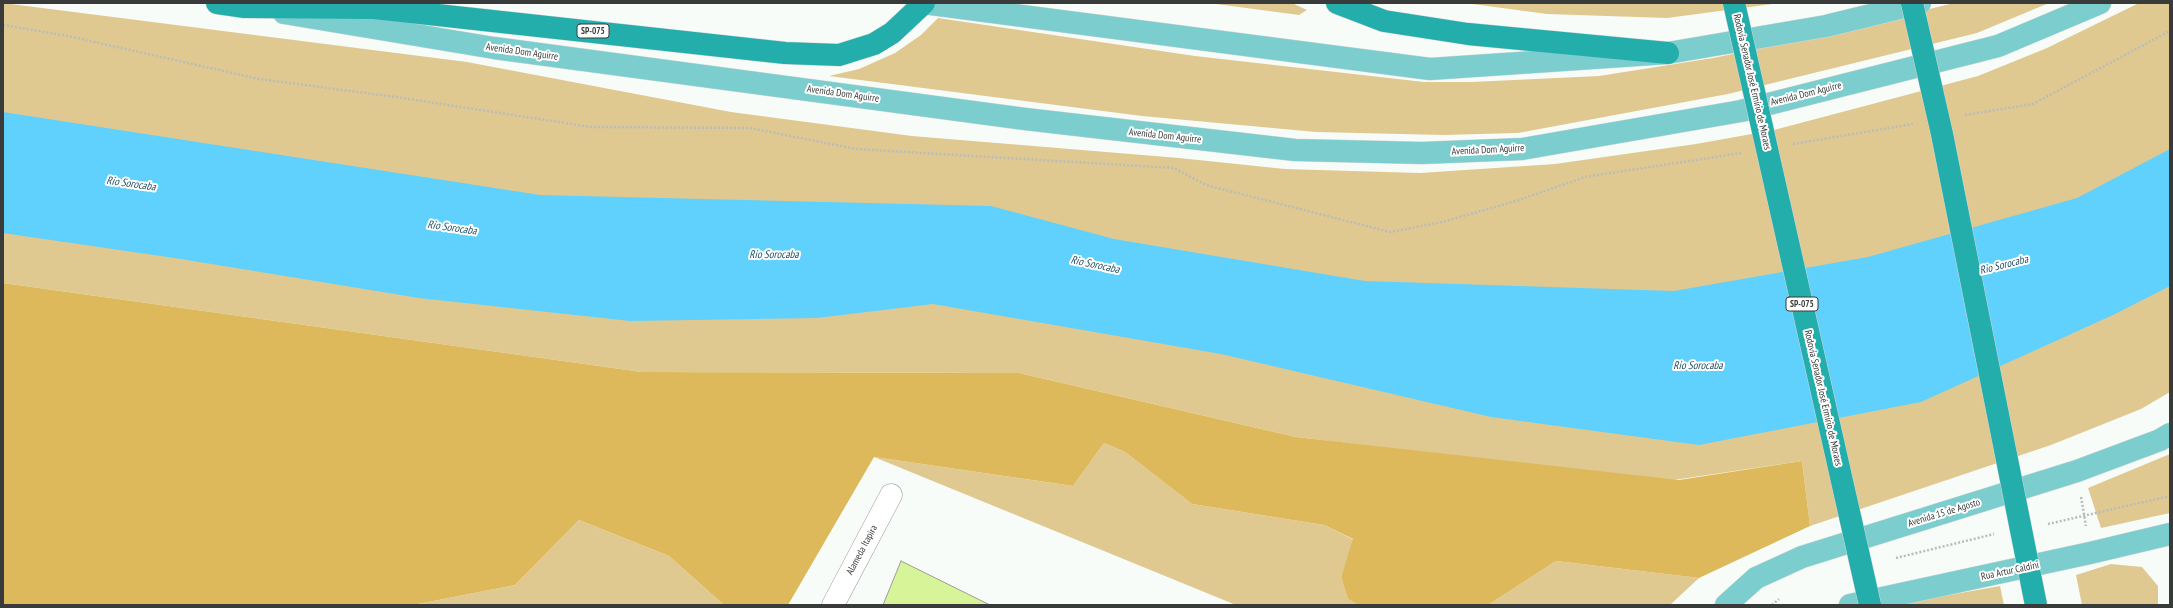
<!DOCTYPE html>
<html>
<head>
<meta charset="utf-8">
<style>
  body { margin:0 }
  #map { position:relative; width:2173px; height:608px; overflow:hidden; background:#f7fcf9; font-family:"PT Sans Narrow",sans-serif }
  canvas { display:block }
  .frame { position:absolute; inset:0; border:4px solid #393b3a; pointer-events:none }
</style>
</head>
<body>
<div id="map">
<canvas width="2173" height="608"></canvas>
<div class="frame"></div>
</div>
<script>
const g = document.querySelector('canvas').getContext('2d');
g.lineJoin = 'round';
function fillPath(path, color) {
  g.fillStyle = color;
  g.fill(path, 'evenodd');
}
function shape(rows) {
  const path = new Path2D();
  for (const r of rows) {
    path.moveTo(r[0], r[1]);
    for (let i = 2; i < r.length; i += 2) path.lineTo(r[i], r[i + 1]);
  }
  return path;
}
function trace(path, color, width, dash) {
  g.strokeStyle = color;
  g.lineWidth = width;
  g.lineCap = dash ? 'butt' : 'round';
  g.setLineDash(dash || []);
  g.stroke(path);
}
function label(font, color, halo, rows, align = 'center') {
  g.font = font + ' "PT Sans Narrow",sans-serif';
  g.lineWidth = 4;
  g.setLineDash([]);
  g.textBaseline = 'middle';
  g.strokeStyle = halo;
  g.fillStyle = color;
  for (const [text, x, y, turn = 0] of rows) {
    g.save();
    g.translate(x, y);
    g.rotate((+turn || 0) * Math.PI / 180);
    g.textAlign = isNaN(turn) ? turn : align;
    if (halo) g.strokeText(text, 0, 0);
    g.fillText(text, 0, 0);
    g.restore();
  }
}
fillPath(shape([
  [3,3,467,62,731,112,912,136,1179,158,1285,169,1420,173,1555,164,1696,144,1774,130,1978,76,2047,48,2139,3,2170,3,2170,392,2141,409,2051,445,1810,526,1802,461,1667,481,1296,437,1019,373,642,372,3,283],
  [1209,3,1292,3,1307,10,1299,15],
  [1465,3,1780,3,1667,18,1547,14],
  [1954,3,2049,3,1977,33,1728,94,1518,133,1443,135,1316,132,1142,116,829,76,859,69,895,53,921,35,938,18,1195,56,1424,82,1471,82,1599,76,1713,58,1815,37],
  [1104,443,1125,452,1192,504,1324,525,1354,540,1341,577,1348,599,1358,605,1236,605,874,457,1073,486],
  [2170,454,2170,513,2101,528,2088,488],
  [579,520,669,556,724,605,413,605,515,585],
  [1556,561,1699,578,1670,605,1488,605],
  [2111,564,2142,567,2158,586,2158,605,2082,605,2076,575],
  [2000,586,2004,605,1898,604]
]), '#e0c990');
fillPath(shape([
  [3,283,642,372,1019,373,1296,437,1679,480,1802,461,1810,526,1699,578,1556,561,1488,605,1358,605,1348,599,1341,577,1353,539,1324,525,1192,504,1125,452,1104,443,1073,486,874,457,788,605,724,605,669,556,579,520,515,585,413,605,3,605]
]), '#ddb95c');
fillPath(shape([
  [3,112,540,195,991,206,1114,239,1365,281,1674,291,1868,257,2077,198,2170,149,2170,286,2113,315,1921,402,1699,445,1491,417,1221,354,933,304,817,318,630,321,419,298,181,259,3,233]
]), '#60d0fd');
const building = shape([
  [901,561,990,605,883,605,901,561]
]);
fillPath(building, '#d7f499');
trace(building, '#9b9c98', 1);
const minor = shape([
  [833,605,891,495]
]);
const major = shape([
  [923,3,1430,69,1668,53,1826,26,1920,3],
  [284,13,494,48,1025,119,1295,150,1422,153,1522,149,1741,111,1998,46,2100,3],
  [1726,605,1756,578,1802,557,2077,471,2160,440,2170,434],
  [1850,605,2090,553,2170,534]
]);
const highway = shape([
  [217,3,245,7,374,8,785,53,839,55,874,44,892,33,924,3],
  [1337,3,1384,21,1468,34,1668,53]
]);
trace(minor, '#8a8f8c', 23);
trace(major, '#d7d8d8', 23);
trace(highway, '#d7d8d8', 23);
trace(shape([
  [3,25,68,36,259,79,396,97,591,127,750,128,856,149,1174,168,1206,185,1390,232,1442,222,1516,201,1585,177,1741,153],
  [1965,115,2033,104,2170,31],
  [1793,144,1913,124],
  [2081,497,2086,526],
  [2048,524,2170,496],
  [1896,558,1994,534],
  [1772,605,1779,599]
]), '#b8bcba', 2.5, [2, 2]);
trace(minor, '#fff', 22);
trace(major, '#7bcecd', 22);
trace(highway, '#23aeab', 22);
const highwayBridge = shape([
  [1734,3,1870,605],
  [1912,3,1942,134,2036,605]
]);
trace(highwayBridge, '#d7d8d8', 23, []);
trace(highwayBridge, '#23aeab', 22);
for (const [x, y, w] of [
  [593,31,32],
  [1802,304,32]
]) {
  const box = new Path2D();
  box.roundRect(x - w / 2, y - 7, w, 14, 3);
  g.fillStyle = '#fff';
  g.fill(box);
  trace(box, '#393b3a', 1);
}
label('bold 9px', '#393b3a', null, [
  ["SP-075",593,31],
  ["SP-075",1802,304]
]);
label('10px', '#393b3a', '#fff', [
  ["Avenida Dom Aguirre",522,52,8],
  ["Rodovia Senador José Ermírio de Moraes",1752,82,77],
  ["Avenida Dom Aguirre",843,94,8],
  ["Avenida Dom Aguirre",1806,94,-14],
  ["Avenida Dom Aguirre",1165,136,6],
  ["Avenida Dom Aguirre",1488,150,-3],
  ["Rodovia Senador José Ermírio de Moraes",1823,398,77],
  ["Avenida 15 de Agosto",1944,513,-17],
  ["Alameda Itapira",862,550,-62],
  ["Rua Artur Caldini",2010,571,-12]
]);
label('italic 11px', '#204f62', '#fff', [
  ["Rio Sorocaba",131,184,8],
  ["Rio Sorocaba",452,228,8],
  ["Rio Sorocaba",774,255],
  ["Rio Sorocaba",1095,265,12],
  ["Rio Sorocaba",2004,265,-14],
  ["Rio Sorocaba",1698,366]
]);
</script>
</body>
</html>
